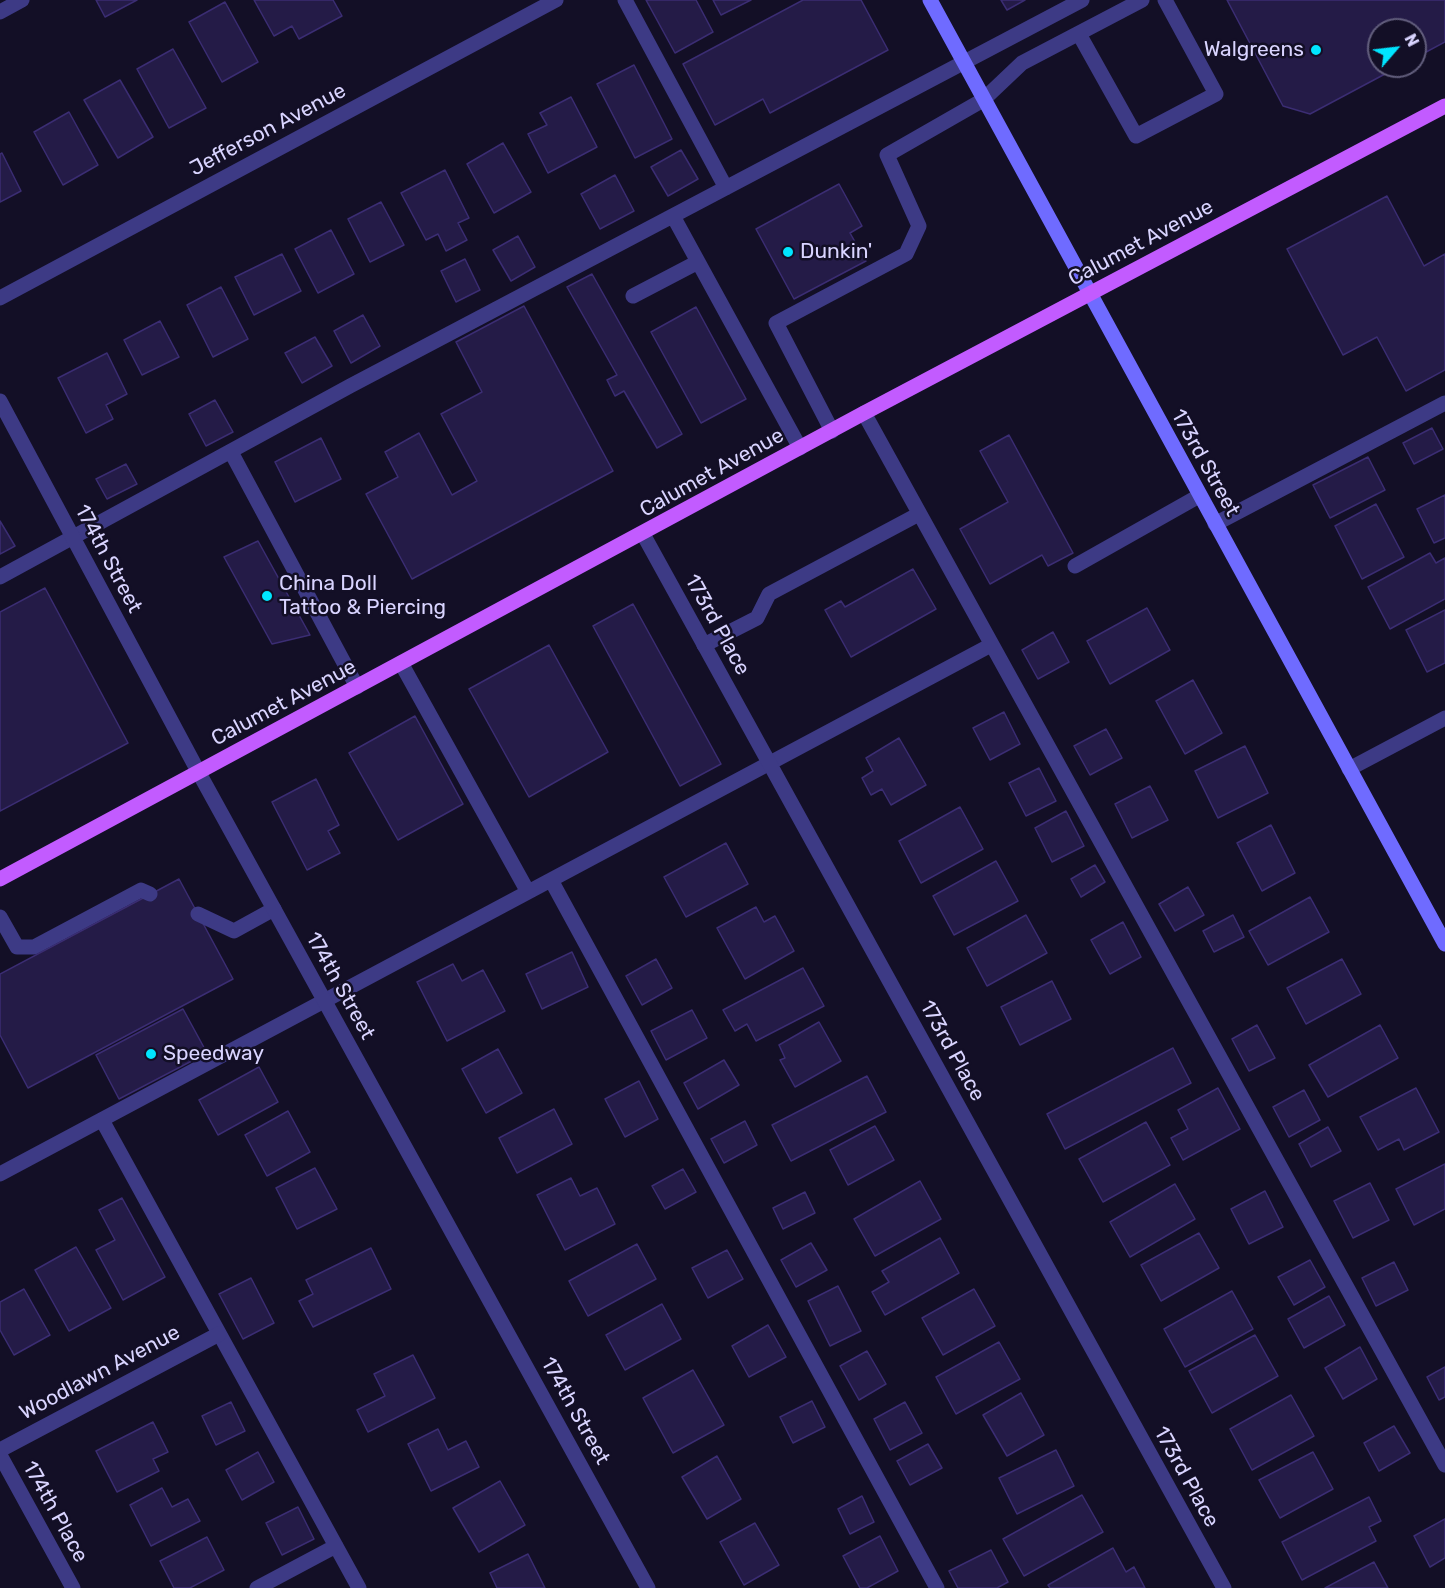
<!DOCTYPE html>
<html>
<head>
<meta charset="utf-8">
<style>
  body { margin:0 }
  #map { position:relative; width:1445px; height:1588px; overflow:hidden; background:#130f26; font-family:Rubik,sans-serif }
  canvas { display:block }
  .north { position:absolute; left:1367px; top:18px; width:60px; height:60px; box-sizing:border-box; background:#130f26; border:2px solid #625e7d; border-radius:50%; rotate:62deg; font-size:16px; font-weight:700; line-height:24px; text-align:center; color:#d9d4ff }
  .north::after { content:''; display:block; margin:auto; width:21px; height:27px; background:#00e5ff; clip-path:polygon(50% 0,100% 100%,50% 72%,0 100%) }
</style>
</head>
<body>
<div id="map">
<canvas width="1445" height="1588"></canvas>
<div class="north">N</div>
</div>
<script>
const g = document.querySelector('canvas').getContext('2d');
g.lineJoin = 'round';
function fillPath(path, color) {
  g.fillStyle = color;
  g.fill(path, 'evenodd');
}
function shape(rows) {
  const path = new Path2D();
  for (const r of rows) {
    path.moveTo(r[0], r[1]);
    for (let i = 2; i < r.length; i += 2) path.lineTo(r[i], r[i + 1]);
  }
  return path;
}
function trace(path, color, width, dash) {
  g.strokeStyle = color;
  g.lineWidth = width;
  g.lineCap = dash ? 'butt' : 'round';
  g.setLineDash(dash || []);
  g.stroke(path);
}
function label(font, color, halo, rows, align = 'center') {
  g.font = font + ' Rubik,sans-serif';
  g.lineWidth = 5;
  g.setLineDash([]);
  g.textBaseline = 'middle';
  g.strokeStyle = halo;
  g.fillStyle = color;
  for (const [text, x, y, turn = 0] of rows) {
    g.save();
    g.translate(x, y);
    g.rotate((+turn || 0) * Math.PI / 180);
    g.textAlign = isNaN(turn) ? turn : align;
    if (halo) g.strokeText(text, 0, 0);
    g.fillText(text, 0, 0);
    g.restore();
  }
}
const building = shape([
  [96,0,137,0,105,17,96,0],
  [254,0,333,0,342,16,299,39,292,26,274,36,254,0],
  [646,0,696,0,713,32,675,53,646,0],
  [713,0,751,0,721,15,713,0],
  [803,0,861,0,888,50,770,113,763,99,715,125,683,64,803,0],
  [1001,0,1025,0,1007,10,1001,0],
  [1227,0,1445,0,1445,42,1415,58,1415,30,1379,30,1379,66,1400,66,1310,114,1283,106,1227,0],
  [225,2,258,62,222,82,189,22,225,2],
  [173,49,206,108,169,128,137,69,173,49],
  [634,65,672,139,635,158,597,84,634,65],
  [120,80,153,137,118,158,84,100,120,80],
  [571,97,597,147,548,173,528,134,547,125,540,113,571,97],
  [69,112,98,165,63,185,34,132,69,112],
  [503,143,531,192,494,213,467,164,503,143],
  [681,150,698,179,668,196,651,167,681,150],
  [2,153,21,191,0,202,0,154,2,153],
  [445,170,469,218,458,223,467,240,446,251,438,234,426,240,401,193,445,170],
  [615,175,634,211,600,229,581,194,615,175],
  [839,184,862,226,850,233,866,261,794,299,756,229,839,184],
  [1387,196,1424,266,1445,254,1445,370,1406,391,1377,337,1343,355,1287,249,1387,196],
  [381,202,404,245,370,262,348,219,381,202],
  [331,230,354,274,318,293,295,249,331,230],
  [518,236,535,267,511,281,493,250,518,236],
  [282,254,301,291,254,315,235,277,282,254],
  [465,259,480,290,456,302,441,271,465,259],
  [592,274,682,434,657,448,624,391,615,396,607,380,617,375,567,287,592,274],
  [221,287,248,339,213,357,187,305,221,287],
  [524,306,613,471,412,579,366,494,398,477,385,452,419,433,452,495,477,481,441,414,482,392,456,342,524,306],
  [696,307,746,399,701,423,651,332,696,307],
  [363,315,380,346,351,363,334,331,363,315],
  [160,321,179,357,142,375,124,340,160,321],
  [315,337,332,366,302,383,285,353,315,337],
  [107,353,127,394,106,405,113,419,86,433,58,378,107,353],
  [215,400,233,432,206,446,189,414,215,400],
  [1432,428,1443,449,1414,464,1403,443,1432,428],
  [1009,435,1073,553,1048,566,1042,555,990,584,960,529,1008,502,980,451,1009,435],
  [321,438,341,479,295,502,275,462,321,438],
  [1368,457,1385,490,1330,518,1313,485,1368,457],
  [126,464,137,484,107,499,96,479,126,464],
  [1445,495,1445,538,1434,543,1417,509,1445,495],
  [1376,504,1404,557,1362,579,1335,526,1376,504],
  [0,521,15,546,0,554,0,521],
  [258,541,310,635,272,644,224,557,258,541],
  [1430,553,1436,563,1445,558,1445,599,1390,629,1368,587,1430,553],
  [913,569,936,609,851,657,825,610,841,601,845,607,913,569],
  [45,588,128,743,0,811,0,612,45,588],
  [633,604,721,764,680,786,593,626,633,604],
  [1147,608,1170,650,1110,684,1087,641,1147,608],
  [1445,610,1445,663,1427,672,1406,630,1445,610],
  [1053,632,1069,662,1038,679,1022,650,1053,632],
  [549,645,608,752,529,797,469,689,549,645],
  [1193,680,1222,733,1185,754,1156,701,1193,680],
  [1004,712,1020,744,990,760,973,728,1004,712],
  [415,716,463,804,398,840,349,753,415,716],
  [1106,729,1122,758,1090,775,1074,746,1106,729],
  [899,738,926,785,891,805,882,789,871,795,862,778,873,771,866,758,899,738],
  [1245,746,1268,793,1218,818,1195,771,1245,746],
  [1039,768,1056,801,1026,816,1009,783,1039,768],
  [316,779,339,825,328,831,340,853,307,870,272,802,316,779],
  [1150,786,1168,820,1132,838,1115,804,1150,786],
  [960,807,983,849,921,883,899,841,960,807],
  [1066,811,1084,846,1052,862,1035,828,1066,811],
  [1271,825,1295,873,1262,891,1237,843,1271,825],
  [726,843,748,884,686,917,664,877,726,843],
  [996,861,1018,901,954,935,933,896,996,861],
  [1095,865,1105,882,1081,897,1071,879,1095,865],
  [179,879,233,979,28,1088,0,1035,0,974,179,879],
  [1188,887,1204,915,1175,931,1159,904,1188,887],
  [1310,897,1329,932,1268,965,1249,931,1310,897],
  [756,907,764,922,775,916,794,951,745,979,717,928,756,907],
  [1026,915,1047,953,987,986,967,948,1026,915],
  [1233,915,1244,937,1214,952,1203,931,1233,915],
  [1123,922,1141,957,1110,974,1091,940,1123,922],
  [572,952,588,987,542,1009,526,974,572,952],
  [656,959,672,988,642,1005,626,976,656,959],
  [1342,959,1361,994,1306,1024,1287,988,1342,959],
  [453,964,462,981,483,970,505,1011,447,1041,417,982,453,964],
  [803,968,824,1006,756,1041,747,1024,735,1031,723,1010,803,968],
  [1052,981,1071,1019,1020,1045,1001,1007,1052,981],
  [183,1009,207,1053,119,1099,96,1055,183,1009],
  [692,1010,707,1038,666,1060,651,1031,692,1010],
  [819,1022,841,1061,795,1087,780,1060,785,1058,779,1045,819,1022],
  [1257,1025,1275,1058,1249,1071,1232,1039,1257,1025],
  [1380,1025,1398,1058,1328,1097,1309,1065,1380,1025],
  [1173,1048,1191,1083,1065,1149,1047,1114,1173,1048],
  [498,1049,522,1093,486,1113,462,1069,498,1049],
  [724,1060,739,1085,698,1109,684,1083,724,1060],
  [259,1067,278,1102,218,1135,199,1100,259,1067],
  [867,1076,886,1112,791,1161,772,1125,867,1076],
  [639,1081,658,1119,625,1137,605,1099,639,1081],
  [1218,1088,1240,1129,1183,1160,1171,1138,1188,1129,1178,1110,1218,1088],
  [1416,1088,1439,1132,1404,1150,1399,1139,1378,1150,1360,1117,1416,1088],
  [1304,1090,1320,1120,1289,1137,1273,1107,1304,1090],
  [554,1109,572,1144,517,1173,499,1138,554,1109],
  [288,1111,310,1152,267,1176,245,1135,288,1111],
  [745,1121,757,1145,724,1163,711,1139,745,1121],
  [1146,1122,1170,1165,1103,1202,1079,1159,1146,1122],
  [875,1126,894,1160,848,1185,830,1150,875,1126],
  [1328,1127,1341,1151,1311,1167,1299,1144,1328,1127],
  [1445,1164,1445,1209,1414,1225,1396,1189,1445,1164],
  [315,1168,337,1209,297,1229,276,1188,315,1168],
  [683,1169,696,1192,665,1209,652,1186,683,1169],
  [571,1178,580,1196,597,1188,615,1224,565,1250,537,1195,571,1178],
  [920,1181,941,1219,875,1256,854,1219,920,1181],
  [1370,1183,1389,1220,1353,1238,1334,1201,1370,1183],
  [1175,1184,1195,1219,1130,1257,1110,1222,1175,1184],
  [1265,1191,1283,1227,1249,1244,1231,1209,1265,1191],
  [805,1192,815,1213,783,1229,773,1208,805,1192],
  [122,1198,165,1277,123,1300,96,1250,115,1240,99,1210,122,1198],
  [1199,1233,1219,1268,1161,1301,1141,1265,1199,1233],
  [940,1238,959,1273,885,1315,872,1292,889,1282,882,1271,940,1238],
  [811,1243,827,1270,796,1287,781,1260,811,1243],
  [637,1244,656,1279,588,1316,569,1281,637,1244],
  [76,1247,111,1308,69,1331,35,1270,76,1247],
  [371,1248,391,1289,313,1327,299,1301,313,1294,306,1280,371,1248],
  [727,1250,743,1279,708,1298,692,1268,727,1250],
  [1310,1260,1325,1287,1294,1305,1278,1277,1310,1260],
  [1394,1262,1408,1290,1376,1306,1362,1278,1394,1262],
  [251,1278,274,1323,243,1339,219,1294,251,1278],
  [838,1286,861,1331,830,1346,808,1301,838,1286],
  [24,1289,50,1335,14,1355,0,1330,0,1302,24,1289],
  [974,1289,995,1326,943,1355,922,1318,974,1289],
  [1232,1291,1253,1329,1185,1367,1164,1329,1232,1291],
  [1329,1296,1345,1325,1304,1348,1288,1319,1329,1296],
  [662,1304,681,1339,625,1370,606,1335,662,1304],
  [768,1325,786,1357,749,1377,732,1346,768,1325],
  [1255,1335,1278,1376,1212,1413,1189,1371,1255,1335],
  [999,1342,1020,1379,956,1414,936,1377,999,1342],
  [1360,1347,1377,1379,1343,1399,1325,1368,1360,1347],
  [867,1351,886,1384,859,1400,840,1366,867,1351],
  [413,1355,435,1398,368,1432,357,1410,385,1396,374,1374,413,1355],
  [1445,1367,1445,1397,1439,1400,1427,1377,1445,1367],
  [693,1370,724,1425,673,1453,643,1398,693,1370],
  [1021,1393,1044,1435,1007,1456,983,1415,1021,1393],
  [1291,1395,1314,1436,1252,1470,1230,1429,1291,1395],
  [812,1401,825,1427,793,1443,780,1417,812,1401],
  [231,1402,245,1431,216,1445,202,1416,231,1402],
  [905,1402,922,1433,890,1450,874,1419,905,1402],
  [153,1422,168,1452,153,1459,159,1471,117,1492,96,1451,153,1422],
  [1394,1426,1410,1453,1379,1471,1364,1443,1394,1426],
  [438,1429,448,1450,466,1441,479,1467,431,1491,408,1444,438,1429],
  [928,1444,942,1468,910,1485,897,1461,928,1444],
  [1056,1450,1074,1486,1017,1514,999,1478,1056,1450],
  [258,1452,274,1482,242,1500,226,1470,258,1452],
  [1313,1452,1333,1489,1280,1518,1259,1480,1313,1452],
  [717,1456,741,1499,707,1519,682,1477,717,1456],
  [500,1481,525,1525,479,1552,453,1508,500,1481],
  [162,1488,172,1507,188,1499,200,1521,151,1546,130,1505,162,1488],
  [1082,1495,1103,1532,1024,1576,1003,1539,1082,1495],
  [862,1496,874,1522,850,1534,838,1509,862,1496],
  [1369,1497,1381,1521,1369,1527,1376,1541,1302,1580,1282,1542,1369,1497],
  [298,1507,314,1539,282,1555,266,1523,298,1507],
  [1445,1519,1445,1558,1430,1567,1414,1536,1445,1519],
  [755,1523,779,1565,744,1585,720,1542,755,1523],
  [880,1536,898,1571,867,1588,860,1588,843,1556,880,1536],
  [207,1537,224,1570,190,1588,174,1588,160,1561,207,1537],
  [1113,1548,1126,1572,1134,1567,1145,1588,1050,1588,1048,1585,1113,1548],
  [991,1550,1008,1582,997,1588,958,1588,949,1571,991,1550],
  [528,1554,545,1588,497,1588,490,1573,528,1554],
  [1374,1562,1388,1588,1325,1588,1374,1562]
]);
fillPath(building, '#241b47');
trace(building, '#3b2d73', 1.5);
trace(shape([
  [625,0,726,188],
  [0,12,22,0],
  [1079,34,1136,136,1216,94,1165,0],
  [673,216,800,448],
  [633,296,698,262],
  [864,413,1445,1465],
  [832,431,776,323,906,254,919,226,887,155,983,100,1022,63,1142,0],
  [231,452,357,687],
  [1215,524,1445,403],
  [1075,566,1199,496],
  [0,577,350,386,1082,0],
  [704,645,757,618,769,594,919,514],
  [401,663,528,892],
  [551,880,937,1588],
  [198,914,234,931,274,909],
  [0,917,17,947,34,947,141,890,150,894],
  [102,1120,359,1588],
  [0,1174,991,645],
  [257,1588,336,1546]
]), '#3d3a85', 15);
trace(shape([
  [0,298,556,0],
  [0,401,199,773,648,1588],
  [643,534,1224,1588],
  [1349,769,1445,718],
  [0,1450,219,1334],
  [0,1455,73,1588]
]), '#3d3a85', 15);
trace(shape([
  [930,0,1445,944]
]), '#6f6bff', 15);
trace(shape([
  [0,879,864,413,1445,106]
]), '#c25bff', 15);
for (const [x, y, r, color] of [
  [1316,50,6,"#00e5ff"],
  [788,252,6,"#00e5ff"],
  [267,596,6,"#00e5ff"],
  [151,1054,6,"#00e5ff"]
]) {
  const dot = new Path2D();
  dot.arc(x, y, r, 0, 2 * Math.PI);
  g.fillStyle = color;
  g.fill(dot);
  trace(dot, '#130f26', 2);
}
label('21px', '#d9d4ff', '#130f26', [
  ["Walgreens",1304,50,"right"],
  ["Dunkin'",800,252],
  ["China Doll",279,584],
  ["Tattoo & Piercing",279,608],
  ["Speedway",163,1054]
], 'left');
label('21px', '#d9d4ff', '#130f26', [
  ["Jefferson Avenue",268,130,-28],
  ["Calumet Avenue",1141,243,-28],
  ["173rd Street",1205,463,61],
  ["Calumet Avenue",712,473,-29],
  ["174th Street",108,559,62],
  ["173rd Place",717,625,61],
  ["Calumet Avenue",284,703,-28],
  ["174th Street",340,986,61],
  ["173rd Place",952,1051,61],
  ["Woodlawn Avenue",100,1373,-28],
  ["174th Street",575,1411,61],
  ["173rd Place",1186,1477,61],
  ["174th Place",55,1512,61]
]);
</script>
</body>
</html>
